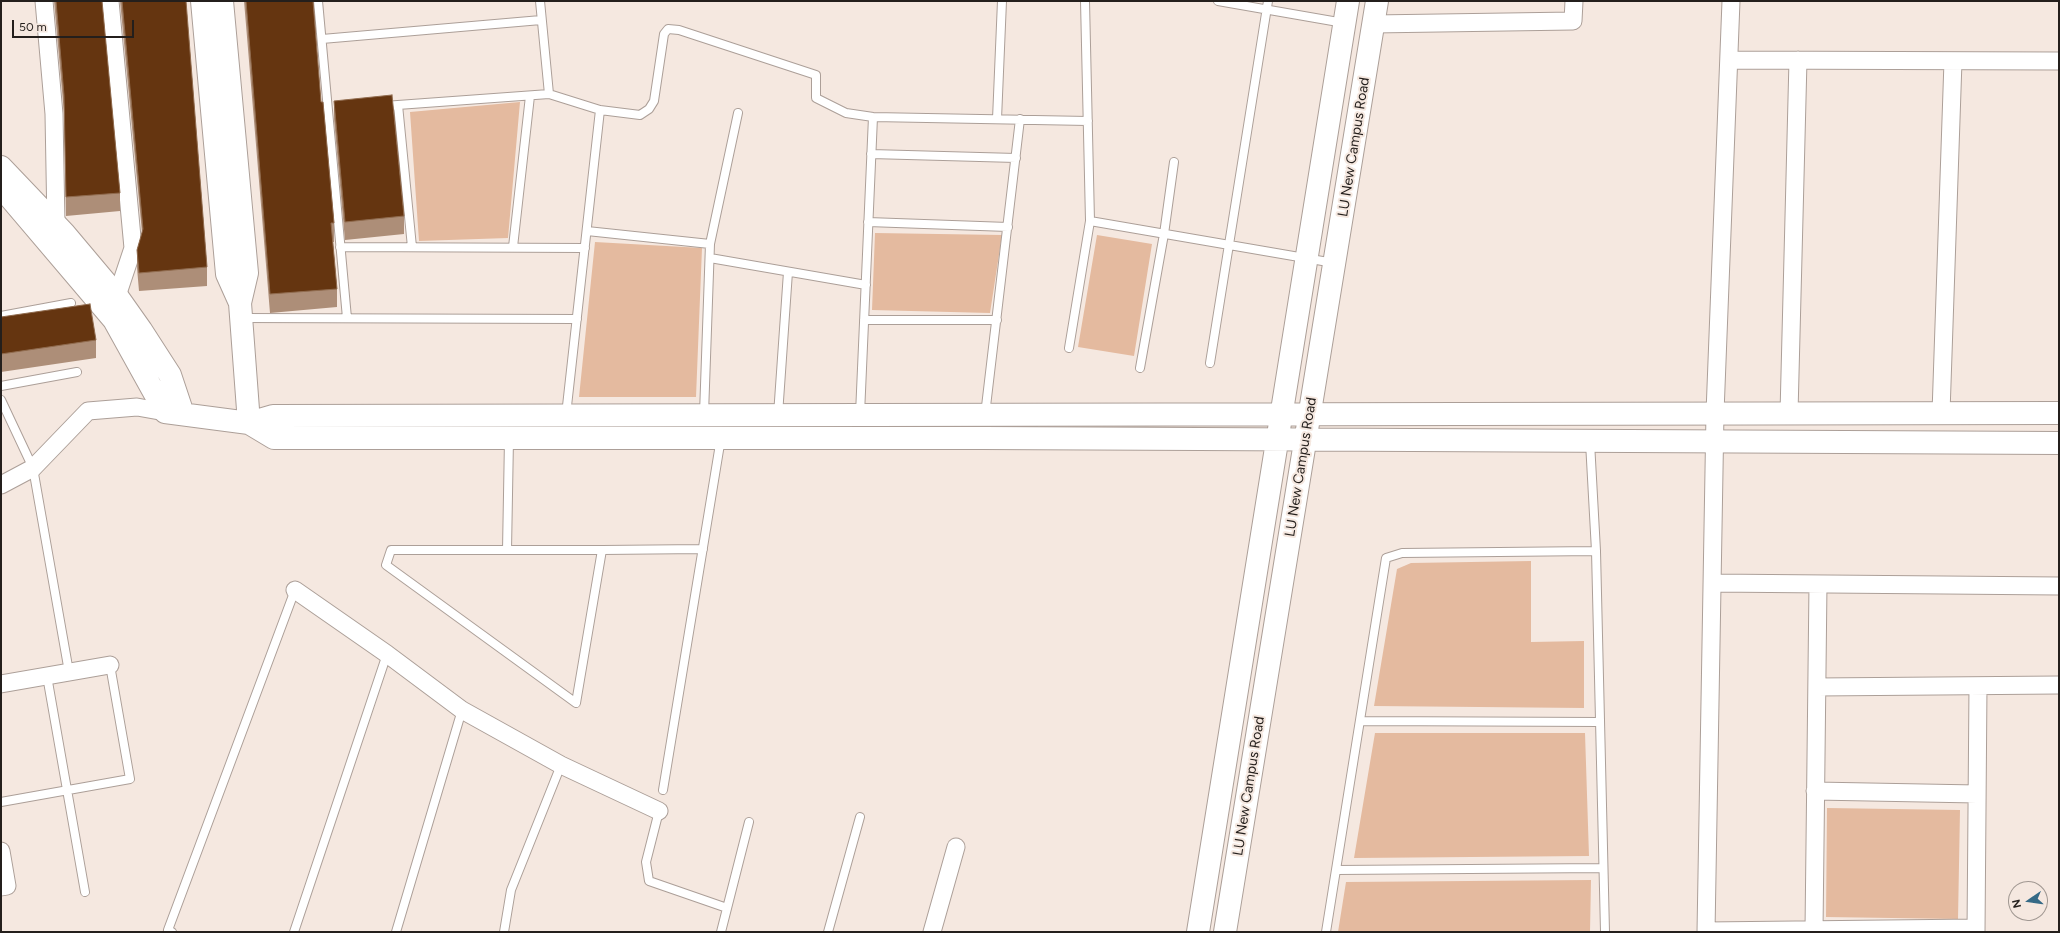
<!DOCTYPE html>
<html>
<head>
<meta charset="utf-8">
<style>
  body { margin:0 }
  #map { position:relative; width:2060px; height:933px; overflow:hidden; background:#f5e8e0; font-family:Figtree,sans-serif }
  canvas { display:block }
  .frame { position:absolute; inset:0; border:2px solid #241f1c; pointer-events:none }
  .north { position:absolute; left:2008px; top:881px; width:40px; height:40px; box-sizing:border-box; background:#f5e8e0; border:1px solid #a19892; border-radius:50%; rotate:257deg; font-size:11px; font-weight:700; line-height:16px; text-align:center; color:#241f1c }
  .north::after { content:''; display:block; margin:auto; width:14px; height:18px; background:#356a86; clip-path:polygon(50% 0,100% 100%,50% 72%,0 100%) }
  .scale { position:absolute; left:12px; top:20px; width:122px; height:18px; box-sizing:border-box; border:2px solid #241f1c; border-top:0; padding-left:5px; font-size:12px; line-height:14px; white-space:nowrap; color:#241f1c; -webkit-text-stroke:3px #f5e8e0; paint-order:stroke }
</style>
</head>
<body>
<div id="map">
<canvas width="2060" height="933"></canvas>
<div class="frame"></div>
<div class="north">N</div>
<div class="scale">50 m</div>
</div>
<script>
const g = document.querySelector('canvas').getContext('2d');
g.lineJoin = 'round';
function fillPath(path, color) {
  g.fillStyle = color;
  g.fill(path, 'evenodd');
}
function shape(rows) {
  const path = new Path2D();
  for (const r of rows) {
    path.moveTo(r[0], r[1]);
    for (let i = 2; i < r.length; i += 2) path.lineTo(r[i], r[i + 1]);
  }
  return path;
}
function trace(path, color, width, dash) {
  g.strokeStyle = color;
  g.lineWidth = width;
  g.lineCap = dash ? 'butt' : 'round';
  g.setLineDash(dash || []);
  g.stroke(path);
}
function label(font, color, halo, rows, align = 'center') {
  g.font = font + ' Figtree,sans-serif';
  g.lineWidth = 4;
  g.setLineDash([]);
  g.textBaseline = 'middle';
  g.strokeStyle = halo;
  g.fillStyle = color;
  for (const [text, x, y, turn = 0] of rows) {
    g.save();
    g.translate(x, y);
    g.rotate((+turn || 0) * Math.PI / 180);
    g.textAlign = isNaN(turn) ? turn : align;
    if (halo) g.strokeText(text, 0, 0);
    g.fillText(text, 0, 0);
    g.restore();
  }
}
fillPath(shape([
  [520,102,508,238,419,241,410,112],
  [875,233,1002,235,990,313,872,310],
  [1097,235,1152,244,1134,356,1078,347],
  [595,242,702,248,696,397,579,397],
  [1531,561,1531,642,1584,641,1584,708,1374,706,1397,569,1411,563],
  [1375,733,1585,733,1589,856,1354,858],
  [1827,808,1960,810,1958,919,1826,917],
  [1591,880,1590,932,1338,932,1346,882]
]), '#e4ba9f');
const lane = shape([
  [318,1,347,318],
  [540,1,549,94,600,110,566,415],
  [1218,1,1344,23],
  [322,39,541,20],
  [398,105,412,247],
  [384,106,549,94],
  [600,110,640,115,649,109,654,101,664,34,668,29,679,30,816,75,816,98,846,113,873,117,1088,121],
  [997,119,1002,1],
  [871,154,1016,158],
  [1090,221,1334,263],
  [868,222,1008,227],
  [587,231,710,244],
  [340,247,585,248],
  [513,247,530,96],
  [710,258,866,285],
  [1,316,71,303],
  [242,318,577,319],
  [864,320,997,320],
  [1069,348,1090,221,1085,1],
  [1210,363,1268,1],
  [1140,368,1164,234,1174,162],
  [1,386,77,372],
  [1,400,33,468,69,672],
  [704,414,710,244,738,113],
  [860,414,873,117],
  [778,415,788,272],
  [985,415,1020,119],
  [1590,442,1596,551,1605,932],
  [507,550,509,439],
  [602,550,576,703,386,565,391,550,602,550,703,549],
  [47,676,85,892],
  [1360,721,1600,722],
  [663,790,721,438],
  [1,802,130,779,110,665],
  [659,811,646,862,649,881,727,908],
  [1336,870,1603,868],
  [172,932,168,930,295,590],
  [294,932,387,654],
  [396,932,462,710],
  [504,932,511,890,561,765],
  [721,932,749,822],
  [828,932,860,817],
  [1326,932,1386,558,1402,553,1596,551]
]);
const street = shape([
  [44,1,54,114,56,225],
  [110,1,133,248,117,296,115,305],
  [1373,24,1573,21,1574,1],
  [1729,60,2059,61],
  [1789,413,1798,60],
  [1941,413,1953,61],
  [1,485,33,468,88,411,137,407,165,412],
  [1712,583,2059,586],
  [295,590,387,654,462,710,561,765,659,811],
  [1,684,110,665],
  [1817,687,2059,685],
  [1815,791,1977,794],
  [1,851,7,886,1,887],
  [1814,930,1818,584],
  [1706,931,1976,928],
  [932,932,956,847],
  [1706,932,1715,413,1731,1],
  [1976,932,1978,686]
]);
const secondary = shape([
  [202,1,227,274,240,303],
  [222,1,247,273,240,303,249,423],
  [1,167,64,233,117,296,141,330,170,375,183,414],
  [1,187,114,320,165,412,249,423,274,438,983,438,2059,443],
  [249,423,273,416,2059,413],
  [1198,932,1348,1],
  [1225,932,1377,1]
]);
trace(lane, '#ac9f98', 10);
trace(street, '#ac9f98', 19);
trace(secondary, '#ac9f98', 24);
trace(lane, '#fff', 8);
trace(street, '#fff', 17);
trace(secondary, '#fff', 22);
fillPath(shape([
  [54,1,102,1,120,193,120,211,66,216,64,113],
  [120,1,186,1,207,267,207,286,139,291,137,268,137,250,142,233],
  [244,1,313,1,321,102,334,223,334,242,333,242,337,289,337,307,270,313],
  [334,101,404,216,404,234,345,240,334,119],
  [1,317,96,340,96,358,1,372]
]), '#ad8e78');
const building = shape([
  [56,1,102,1,120,193,66,197,64,95,56,1],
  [122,1,186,1,207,267,139,273,137,250,143,229,122,1],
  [246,1,313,1,321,102,323,102,334,223,331,223,337,289,270,294,246,1],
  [392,95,404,216,345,222,334,101,392,95],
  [90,304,96,340,1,354,1,317,90,304]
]);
fillPath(building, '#653510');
trace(building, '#906b4e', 1);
label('14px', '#241f1c', '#f5e8e0', [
  ["LU New Campus Road",1354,147,-81],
  ["LU New Campus Road",1301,467,-81],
  ["LU New Campus Road",1249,786,-81]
]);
</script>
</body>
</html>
